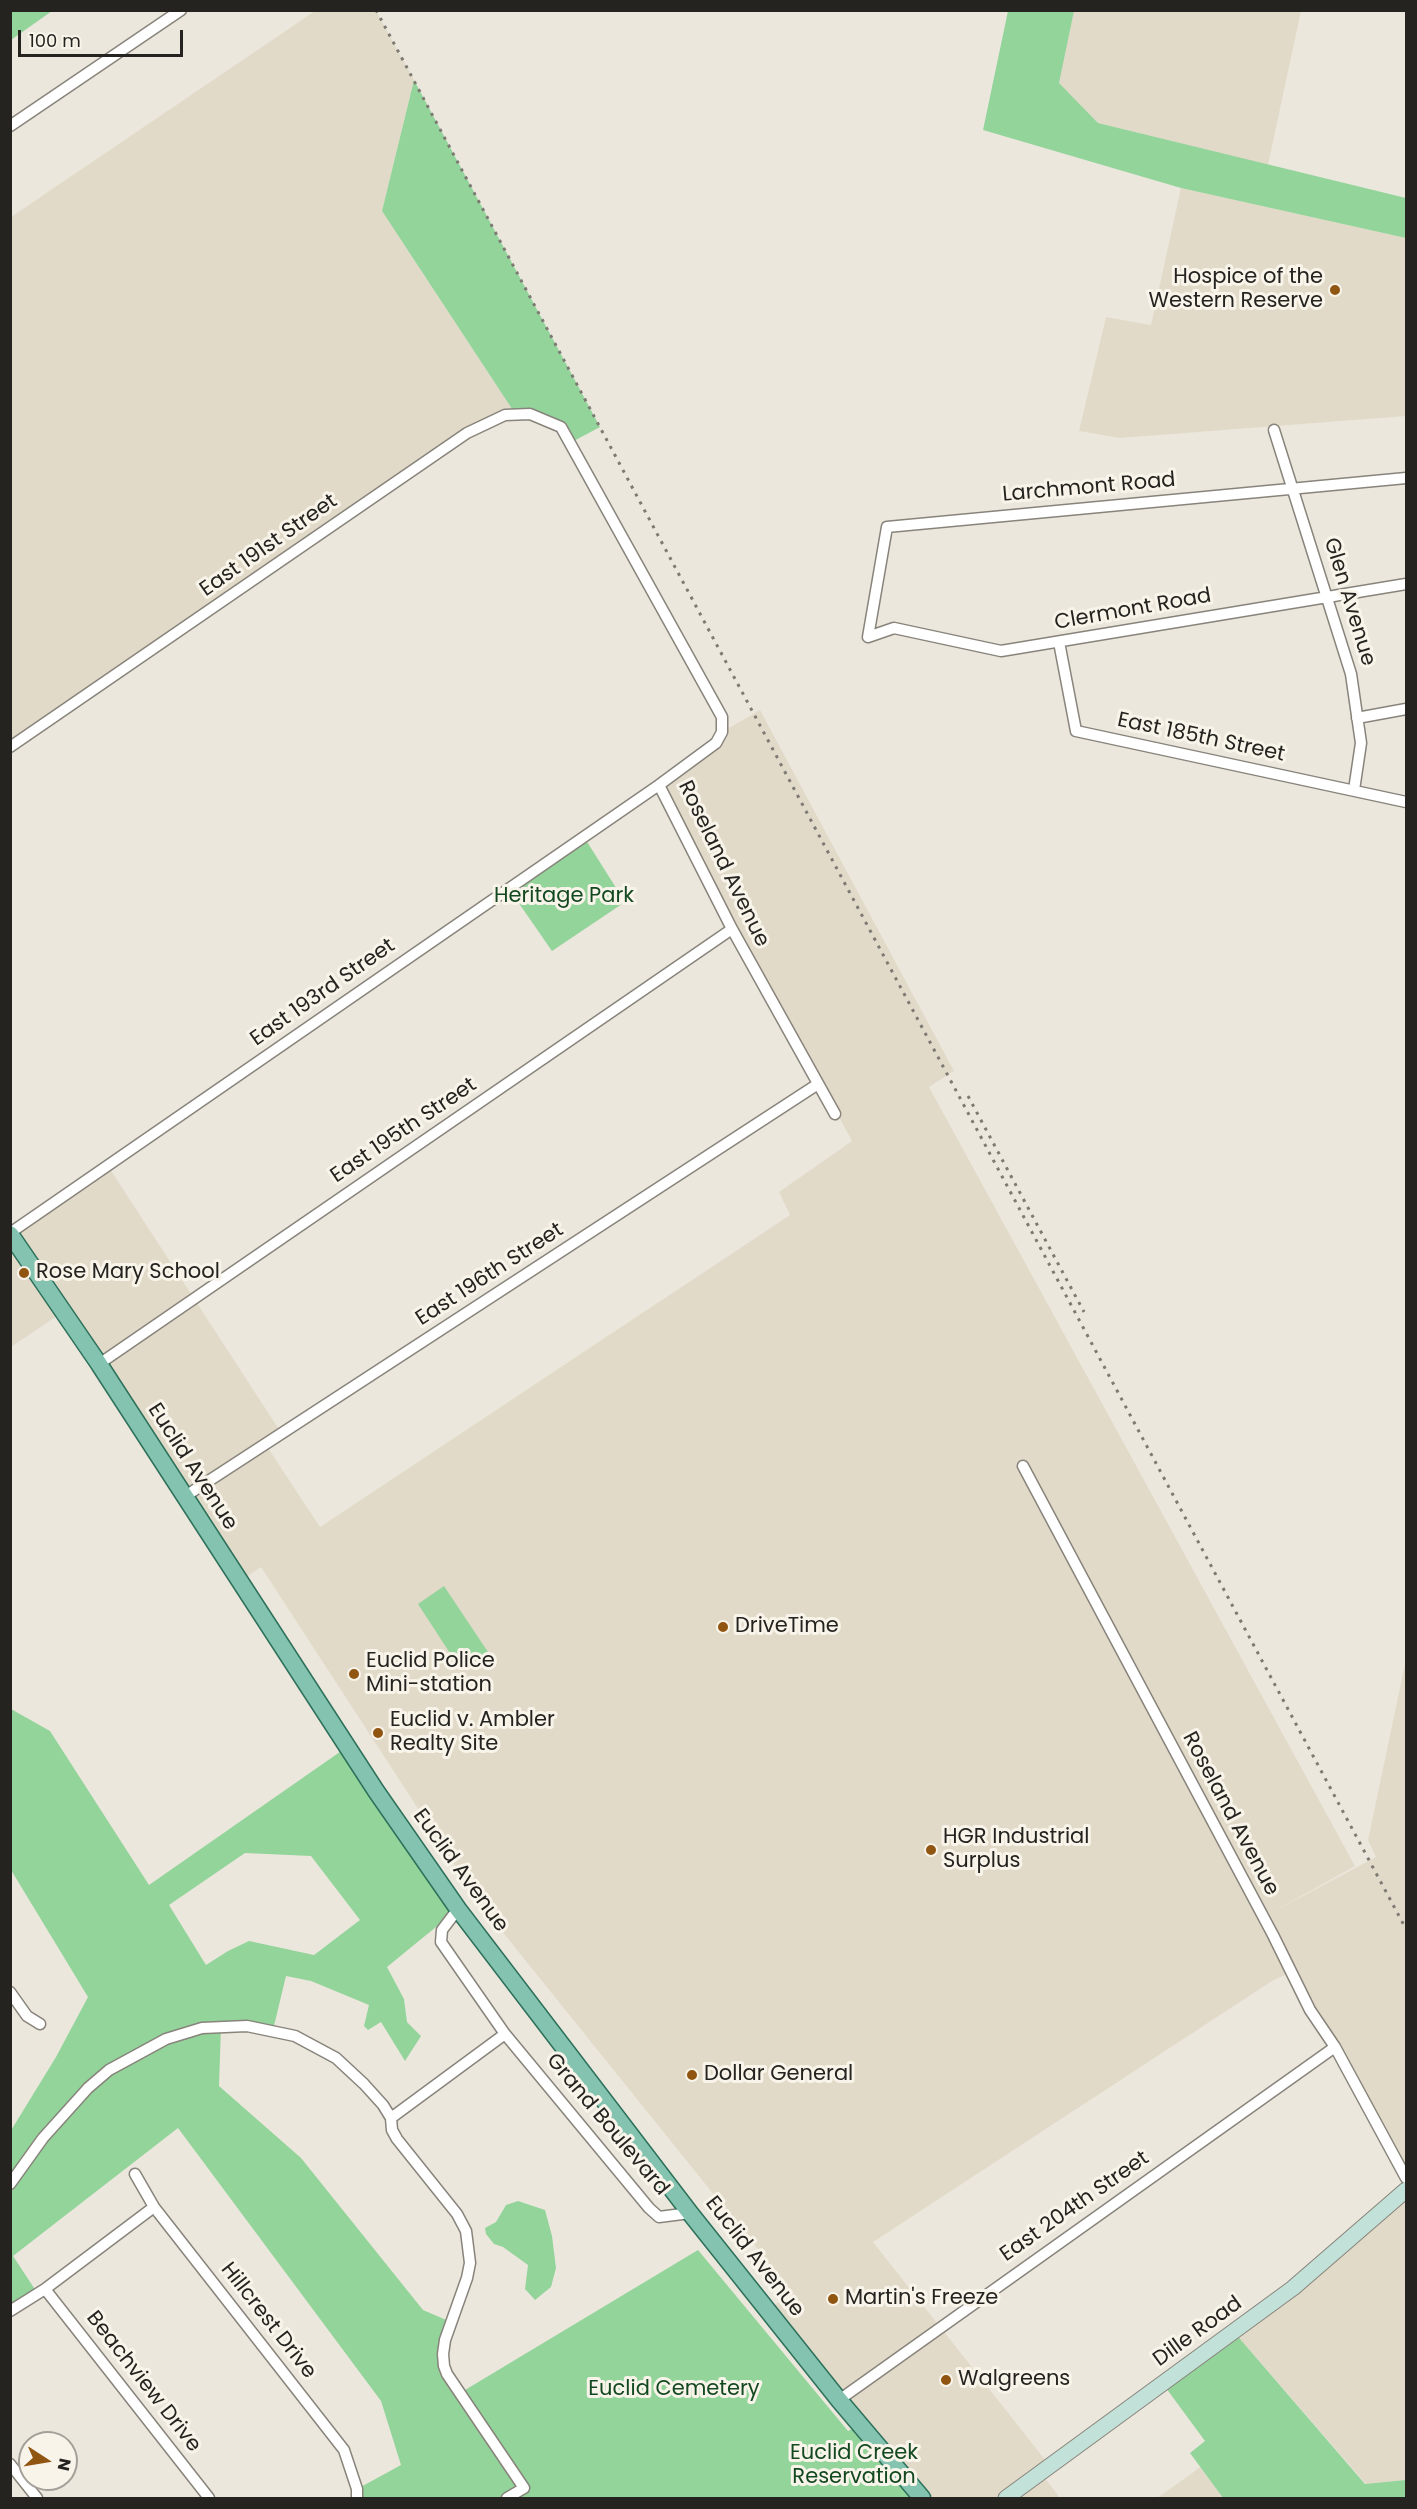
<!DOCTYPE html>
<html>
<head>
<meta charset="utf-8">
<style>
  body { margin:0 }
  #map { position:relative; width:1417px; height:2509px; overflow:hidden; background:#ece7dd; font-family:Poppins,sans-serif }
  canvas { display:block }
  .frame { position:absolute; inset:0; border:12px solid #24231f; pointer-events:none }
  .north { position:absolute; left:18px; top:2431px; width:60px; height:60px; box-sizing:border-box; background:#f9f4ea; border:2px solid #a4a099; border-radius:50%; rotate:102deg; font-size:16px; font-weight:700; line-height:24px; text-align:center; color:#24231f }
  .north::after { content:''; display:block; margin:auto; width:21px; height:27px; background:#8f5511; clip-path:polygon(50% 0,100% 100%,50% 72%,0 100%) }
  .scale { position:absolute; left:18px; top:30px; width:165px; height:27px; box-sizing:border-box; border:3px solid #24231f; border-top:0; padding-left:8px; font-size:18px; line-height:21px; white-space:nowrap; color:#24231f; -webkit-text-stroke:4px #f9f4ea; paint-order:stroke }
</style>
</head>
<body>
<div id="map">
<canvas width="1417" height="2509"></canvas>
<div class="frame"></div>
<div class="north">N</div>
<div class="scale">100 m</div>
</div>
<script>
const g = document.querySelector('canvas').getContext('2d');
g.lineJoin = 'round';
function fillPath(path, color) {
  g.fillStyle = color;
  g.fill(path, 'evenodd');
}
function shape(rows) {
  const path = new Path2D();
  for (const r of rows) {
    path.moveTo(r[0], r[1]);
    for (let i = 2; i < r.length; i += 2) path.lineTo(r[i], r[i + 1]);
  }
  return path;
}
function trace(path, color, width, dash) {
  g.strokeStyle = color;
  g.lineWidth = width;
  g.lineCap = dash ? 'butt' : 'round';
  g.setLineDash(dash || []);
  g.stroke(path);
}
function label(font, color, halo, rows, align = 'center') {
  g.font = font + ' Poppins,sans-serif';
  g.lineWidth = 6;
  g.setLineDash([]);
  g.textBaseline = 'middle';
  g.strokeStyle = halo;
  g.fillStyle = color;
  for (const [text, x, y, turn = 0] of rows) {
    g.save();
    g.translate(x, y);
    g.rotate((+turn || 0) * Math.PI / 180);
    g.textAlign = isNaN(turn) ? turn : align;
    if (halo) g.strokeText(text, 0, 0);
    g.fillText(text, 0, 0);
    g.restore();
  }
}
fillPath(shape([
  [1215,10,1225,12,1226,10,1301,11,1268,165,1098,123,1058,83,1074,11],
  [315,11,376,11,414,80,382,211,516,415,489,421,11,747,11,217],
  [1181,188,1406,238,1406,416,1120,438,1079,431,1106,317,1151,325],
  [760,710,954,1071,929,1087,1355,1866,1271,1913,1376,1857,1368,1840,1406,1659,1406,2178,1291,1972,1272,1981,873,2242,1050,2466,1041,2473,1060,2498,922,2498,767,2310,793,2293,480,1904,261,1567,239,1582,63,1312,11,1347,10,1233,108,1166,282,1434,266,1445,320,1527,790,1215,779,1192,852,1141,659,785,722,732],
  [1406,2190,1406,2480,1366,2484,1234,2332],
  [1200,2467,1223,2498,1157,2498,1191,2474]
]), '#e2dac9');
fillPath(shape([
  [11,10,52,10,52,11,11,40],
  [1008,11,1074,11,1059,83,1098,123,1406,198,1406,238,1181,188,983,130],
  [414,80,600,427,570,443,561,426,516,415,382,211],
  [584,837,625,902,552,951,509,889],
  [444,1586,488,1652,461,1670,418,1604],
  [11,1709,50,1731,149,1885,347,1747,458,1909,387,1967,404,1999,407,2022,421,2036,405,2061,381,2022,368,2030,364,2026,369,2005,311,1981,286,1976,273,2030,221,2026,219,2086,301,2158,423,2310,451,2322,443,2354,460,2393,698,2250,848,2431,860,2425,922,2498,357,2498,357,2489,401,2465,381,2401,178,2128,13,2256,38,2294,11,2311,10,2132,56,2057,88,1997,11,1870],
  [245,1853,311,1856,360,1920,314,1955,249,1941,228,1951,206,1965,169,1905],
  [518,2201,545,2210,552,2236,556,2268,551,2287,535,2300,525,2289,528,2265,503,2247,494,2244,486,2234,485,2228,496,2222,506,2205],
  [1234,2332,1365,2484,1406,2480,1406,2498,1223,2498,1190,2453,1205,2441,1163,2384]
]), '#93d49b');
const street = shape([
  [10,126,181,10],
  [1274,430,1351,674,1361,743,1354,790],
  [1406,478,887,527,868,637,894,628,1001,651,1406,584],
  [1059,642,1076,731,1406,802],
  [1357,718,1406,709],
  [10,747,467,433,505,415,530,414,561,427,722,717,722,732,716,743,659,785,10,1233],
  [659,785,732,929,835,1114],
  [99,1364,732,929],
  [1023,1466,1273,1935,1310,2010,1335,2047,1406,2178],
  [184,1497,818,1084],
  [458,1909,442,1930,441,1942,505,2034,649,2208,659,2217,690,2213],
  [10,1992,27,2016,40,2024],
  [391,2118,505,2034],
  [135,2174,154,2207,344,2450,357,2489,357,2498],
  [10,2184,43,2138,88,2088,109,2070,166,2039,202,2028,247,2026,295,2036,336,2058,364,2084,383,2105,391,2118,392,2130,397,2139,457,2214,466,2231,470,2263,467,2278,445,2340,443,2354,444,2366,447,2374,524,2488,507,2498],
  [45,2289,209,2498],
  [10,2311,45,2289,154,2207],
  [839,2400,1335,2047],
  [10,2464,37,2498]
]);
const secondary = shape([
  [1006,2498,1293,2288,1406,2190]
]);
const primary = shape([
  [10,1234,99,1364,376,1791,458,1909,690,2213,839,2400,922,2498]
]);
trace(street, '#88847b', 13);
trace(secondary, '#88847b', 17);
trace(primary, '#2d715b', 19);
trace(street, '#fff', 10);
trace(secondary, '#c2e1d8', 15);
trace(primary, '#84c3b0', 16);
trace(shape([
  [376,10,1406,1929],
  [968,1096,1084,1312]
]), '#7c7a73', 3, [3, 6]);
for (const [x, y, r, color] of [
  [1335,290,6,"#8f5511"],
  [24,1273,6,"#8f5511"],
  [723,1627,6,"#8f5511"],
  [354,1674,6,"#8f5511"],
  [378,1733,6,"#8f5511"],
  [931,1850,6,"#8f5511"],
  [692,2075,6,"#8f5511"],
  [833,2299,6,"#8f5511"],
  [946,2380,6,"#8f5511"]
]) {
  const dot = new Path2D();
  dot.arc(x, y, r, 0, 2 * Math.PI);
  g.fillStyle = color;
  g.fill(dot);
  trace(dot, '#f9f4ea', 2);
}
label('21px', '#24231f', '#f9f4ea', [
  ["Hospice of the",1323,278,"right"],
  ["Western Reserve",1323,302,"right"],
  ["Rose Mary School",36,1273],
  ["DriveTime",735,1627],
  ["Euclid Police",366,1662],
  ["Mini-station",366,1686],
  ["Euclid v. Ambler",390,1721],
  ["Realty Site",390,1745],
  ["HGR Industrial",943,1838],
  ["Surplus",943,1862],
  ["Dollar General",704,2075],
  ["Martin's Freeze",845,2299],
  ["Walgreens",958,2380]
], 'left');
label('21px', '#24231f', '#f9f4ea', [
  ["Larchmont Road",1089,488,-5],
  ["East 191st Street",269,546,-35],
  ["Glen Avenue",1349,602,73],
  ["Clermont Road",1133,610,-10],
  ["East 185th Street",1201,738,12],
  ["Roseland Avenue",723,864,64],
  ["East 193rd Street",323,993,-35],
  ["East 195th Street",404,1131,-34],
  ["East 196th Street",490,1275,-33],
  ["Euclid Avenue",192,1467,57],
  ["Roseland Avenue",1230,1814,62],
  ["Euclid Avenue",460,1871,54],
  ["Grand Boulevard",607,2125,50],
  ["East 204th Street",1075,2207,-35],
  ["Euclid Avenue",754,2257,52],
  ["Hillcrest Drive",268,2321,52],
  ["Dille Road",1198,2332,-36],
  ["Beachview Drive",143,2382,52]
]);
label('21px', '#134920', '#f9f4ea', [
  ["Heritage Park",564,897],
  ["Euclid Cemetery",674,2390],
  ["Euclid Creek",854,2454],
  ["Reservation",854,2478]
]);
</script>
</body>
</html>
